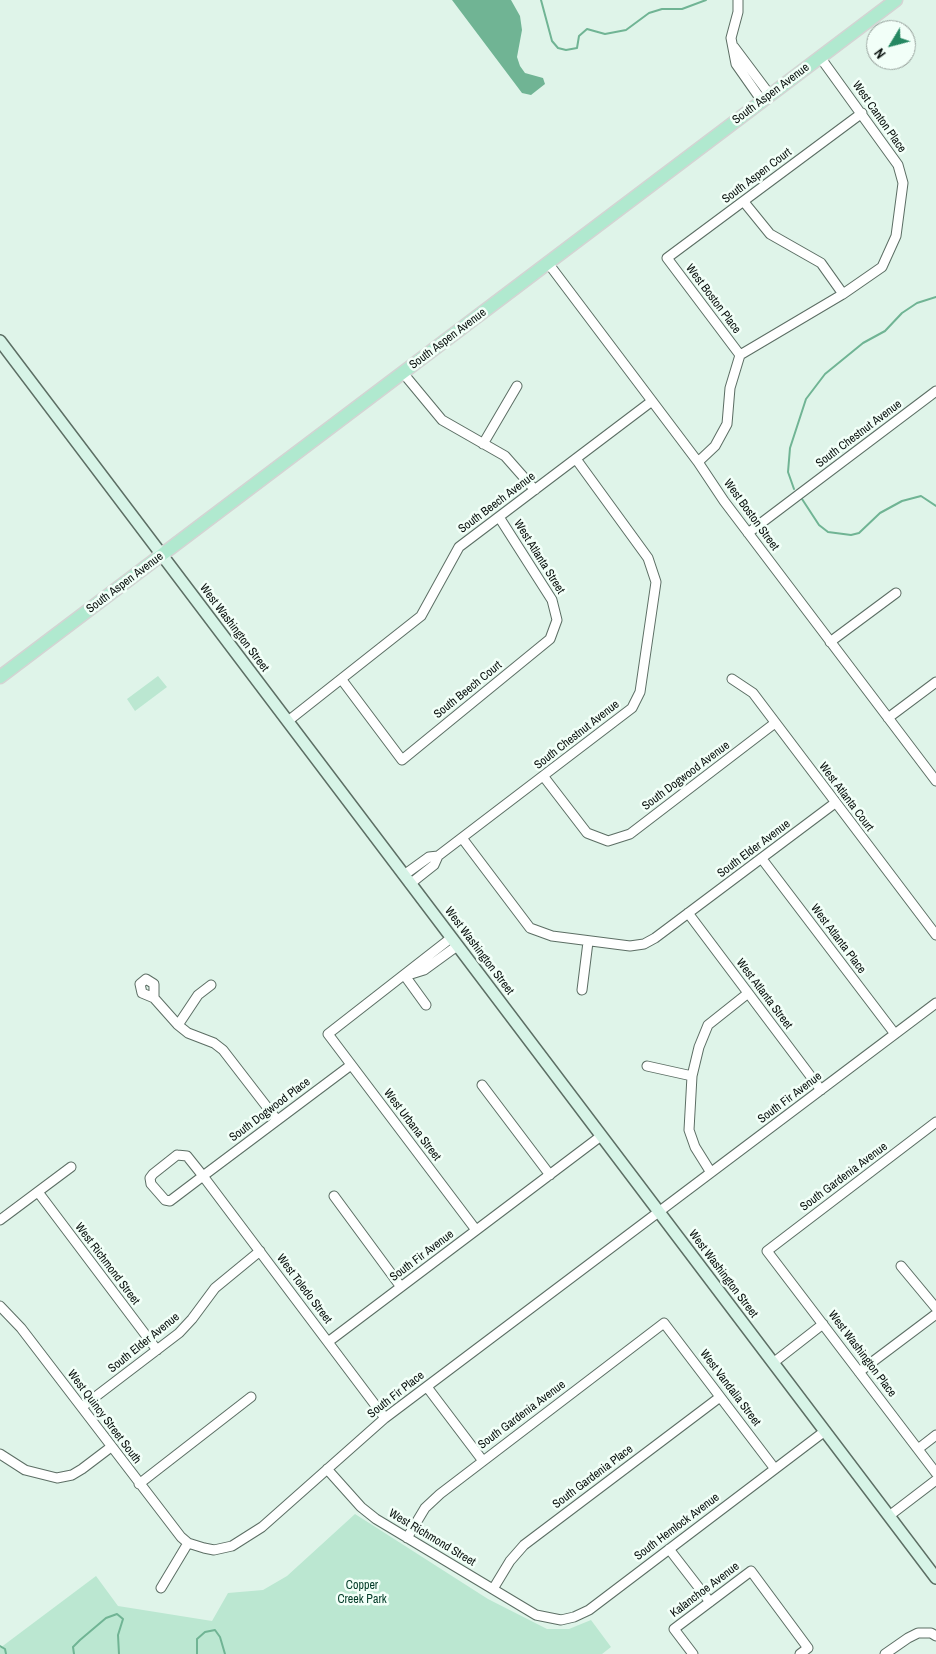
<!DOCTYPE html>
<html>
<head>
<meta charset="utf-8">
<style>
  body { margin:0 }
  #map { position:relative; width:936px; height:1654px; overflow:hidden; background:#dff4e9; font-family:"Archivo Narrow",sans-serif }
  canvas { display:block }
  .north { position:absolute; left:866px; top:20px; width:50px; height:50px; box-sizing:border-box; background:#f2fff8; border:1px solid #959f9a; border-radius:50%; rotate:233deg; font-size:14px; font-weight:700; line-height:20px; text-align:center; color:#09100d }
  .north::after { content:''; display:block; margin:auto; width:18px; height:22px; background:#258862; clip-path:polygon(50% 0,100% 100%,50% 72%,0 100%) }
</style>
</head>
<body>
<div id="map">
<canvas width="936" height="1654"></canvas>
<div class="north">N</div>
</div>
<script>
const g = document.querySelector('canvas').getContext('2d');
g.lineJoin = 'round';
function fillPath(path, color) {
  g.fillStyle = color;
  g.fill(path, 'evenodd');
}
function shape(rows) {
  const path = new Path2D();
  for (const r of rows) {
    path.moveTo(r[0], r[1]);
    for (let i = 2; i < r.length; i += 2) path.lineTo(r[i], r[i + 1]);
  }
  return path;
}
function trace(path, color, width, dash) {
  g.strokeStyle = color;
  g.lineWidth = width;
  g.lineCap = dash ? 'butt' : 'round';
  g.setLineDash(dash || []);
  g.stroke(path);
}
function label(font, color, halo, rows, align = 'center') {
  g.font = font + ' "Archivo Narrow",sans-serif';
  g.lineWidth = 5;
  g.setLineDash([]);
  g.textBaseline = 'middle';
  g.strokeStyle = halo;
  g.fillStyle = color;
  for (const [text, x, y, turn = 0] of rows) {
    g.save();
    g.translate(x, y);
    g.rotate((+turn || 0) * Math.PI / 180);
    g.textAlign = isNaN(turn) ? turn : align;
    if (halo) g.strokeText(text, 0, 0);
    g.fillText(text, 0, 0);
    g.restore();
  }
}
fillPath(shape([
  [158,676,167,687,135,711,127,699],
  [355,1514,488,1599,547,1629,569,1629,591,1620,611,1647,602,1654,0,1654,0,1648,96,1576,118,1606,212,1621,228,1593,263,1590,287,1576]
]), '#bbe7d1');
fillPath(shape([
  [452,0,511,0,520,16,522,30,517,57,520,66,525,73,543,78,545,84,531,95,522,93]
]), '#70b494');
trace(shape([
  [541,0,552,41,558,48,566,50,577,48,579,36,587,29,605,34,626,30,649,13,662,9,682,9,706,0],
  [794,489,788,472,790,448,806,399,825,374,863,343,885,331,902,313,917,303,936,297],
  [802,499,819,525,828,532,851,535,859,533,880,513,902,501,921,496,936,506],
  [0,1646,5,1649,6,1654],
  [74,1654,73,1647,80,1640,106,1618,117,1614,123,1619,118,1635,119,1654],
  [197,1654,197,1639,205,1632,215,1630,220,1637,225,1654]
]), '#70b494', 2);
const street = shape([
  [738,0,738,12,731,38,736,64,762,101],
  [734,47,770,95],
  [744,202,770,234,821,263,843,294],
  [548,263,698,462,724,501,936,781],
  [740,355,667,258,862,113],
  [403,373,442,420,505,456,535,490],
  [483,444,517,386],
  [698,462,715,446,727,424,730,388,740,355,843,294,882,267,896,236,903,183,898,165,820,57],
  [748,533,936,391],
  [830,642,896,593],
  [732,679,753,693,936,935],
  [342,680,402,760,550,639,557,620,552,600,499,517],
  [888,718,936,682],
  [288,721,421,616,459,547,652,401],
  [544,777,587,833,608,841,630,834,775,723],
  [462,838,530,928,552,936,630,946,644,944,655,938,835,803],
  [762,859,895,1034],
  [404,875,429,857,438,856],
  [410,884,434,865,438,856,632,708,640,692,656,582,648,558,576,459],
  [688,913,821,1090],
  [451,938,328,1034,476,1230],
  [408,975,424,970,457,946],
  [405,976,426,1005],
  [582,990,588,942],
  [154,998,154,984,146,979,140,984,142,993,154,998,178,1025,188,1033,214,1043,223,1050,277,1120],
  [178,1025,198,995,211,985],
  [351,1065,203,1176,385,1418],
  [647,1066,692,1076],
  [482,1085,550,1175],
  [936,1122,767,1251,936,1473],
  [177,1155,187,1156,203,1176,170,1201,165,1200,151,1184,150,1178,153,1174,177,1155],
  [710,1171,695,1147,689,1130,692,1076,699,1047,708,1025,747,994],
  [38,1192,157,1350],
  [334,1196,401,1287],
  [0,1220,71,1167],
  [901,1266,936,1308],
  [0,1306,21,1328,181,1537,188,1543,204,1548,214,1550,232,1546,262,1527,385,1418,936,1003],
  [328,1342,601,1136],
  [773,1363,823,1324],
  [859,1372,936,1314],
  [427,1387,483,1461],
  [82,1407,179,1333,192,1319,215,1288,260,1251],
  [918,1449,936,1435],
  [0,1454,25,1470,57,1478,72,1475,82,1469,111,1447],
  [327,1469,361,1507,376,1519,536,1615,561,1620,574,1617,589,1610,825,1431],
  [139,1484,251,1397],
  [889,1516,936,1480],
  [407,1538,425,1508,440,1494,664,1323,775,1469],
  [669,1549,710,1602],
  [161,1588,188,1543],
  [493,1589,510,1561,524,1545,720,1397],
  [693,1654,674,1629,751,1571,808,1648,800,1654],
  [885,1654,908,1638,918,1633,931,1633,936,1636]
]);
const secondary = shape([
  [0,341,936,1578]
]);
const primary = shape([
  [0,677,896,0]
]);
trace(street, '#5c6e64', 11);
trace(secondary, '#5c6e64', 14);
trace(primary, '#d3d4d3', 15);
trace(street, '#fff', 9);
trace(secondary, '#d7f4e7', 11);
trace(primary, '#b0e9cf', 12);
label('12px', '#09100d', '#f2fff8', [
  ["South Aspen Avenue",771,94,-37],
  ["West Canton Place",879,117,55],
  ["South Aspen Court",757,176,-37],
  ["West Boston Place",713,299,53],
  ["South Aspen Avenue",448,339,-37],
  ["South Chestnut Avenue",859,434,-37],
  ["South Beech Avenue",497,503,-37],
  ["West Boston Street",751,515,54],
  ["West Atlanta Street",539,557,58],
  ["South Aspen Avenue",125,583,-37],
  ["West Washington Street",234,628,53],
  ["South Beech Court",468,690,-39],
  ["South Chestnut Avenue",577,735,-38],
  ["South Dogwood Avenue",686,776,-37],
  ["West Atlanta Court",846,797,53],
  ["South Elder Avenue",754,849,-37],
  ["West Atlanta Place",838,939,53],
  ["West Washington Street",479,951,53],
  ["West Atlanta Street",764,994,53],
  ["South Fir Avenue",790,1098,-37],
  ["South Dogwood Place",270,1110,-37],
  ["West Urbana Street",412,1125,53],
  ["South Gardenia Avenue",844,1177,-37],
  ["South Fir Avenue",422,1256,-37],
  ["West Richmond Street",107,1264,53],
  ["West Washington Street",723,1274,53],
  ["West Toledo Street",304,1289,53],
  ["South Elder Avenue",144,1343,-39],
  ["West Washington Place",862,1354,53],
  ["West Vandalia Street",730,1388,53],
  ["South Fir Place",396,1395,-38],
  ["South Gardenia Avenue",522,1415,-37],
  ["West Quincy Street South",104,1417,53],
  ["South Gardenia Place",593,1477,-37],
  ["South Hemlock Avenue",677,1527,-37],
  ["West Richmond Street",432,1538,31],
  ["Kalanchoe Avenue",705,1590,-37]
]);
label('12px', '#003a26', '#f2fff8', [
  ["Copper",362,1586],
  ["Creek Park",362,1600]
]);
</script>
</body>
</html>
